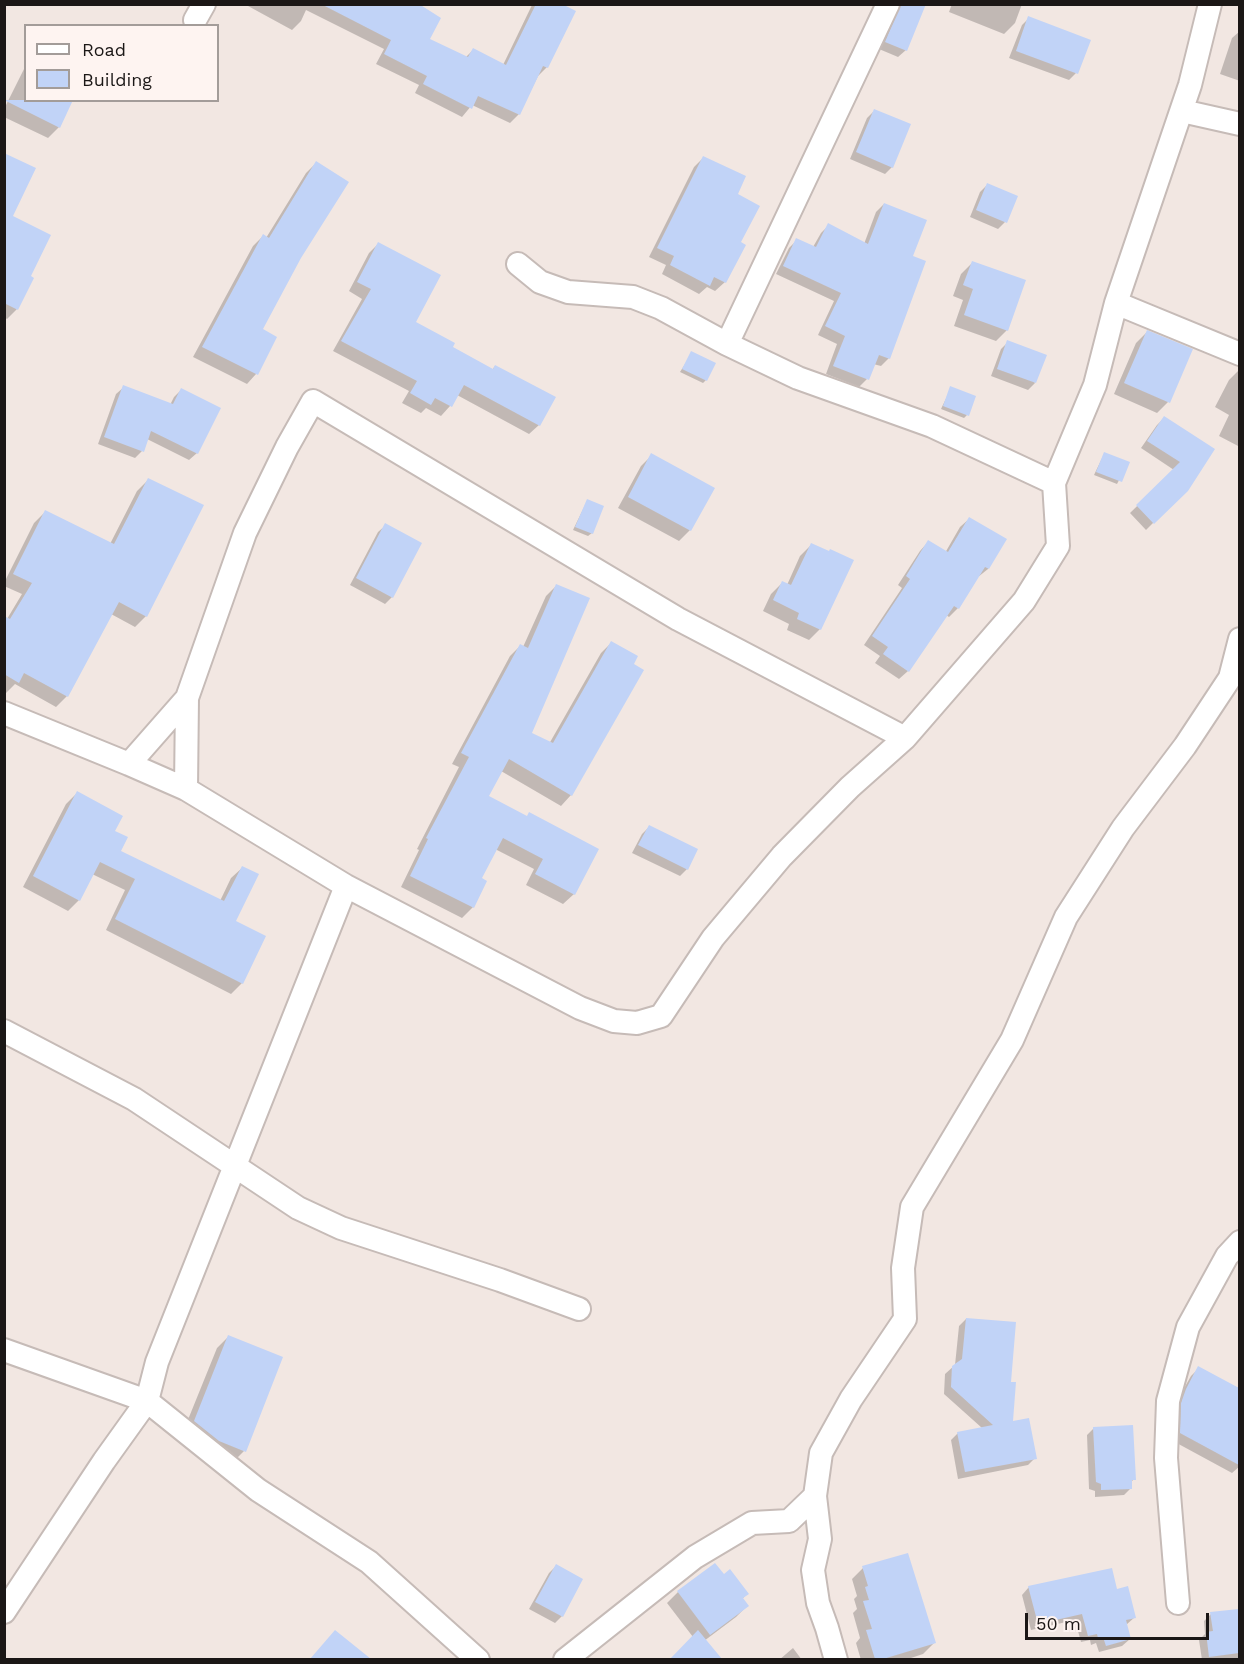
<!DOCTYPE html>
<html>
<head>
<meta charset="utf-8">
<style>
  body { margin:0 }
  #map { position:relative; width:1244px; height:1664px; overflow:hidden; background:#f2e7e2; font-family:"Work Sans",sans-serif }
  canvas { display:block }
  .frame { position:absolute; inset:0; border:6px solid #1b1716; pointer-events:none }
  .legend { position:absolute; left:24px; top:24px; width:195px; height:78px; box-sizing:border-box; background:#fef4f1; border:2px solid #a39c99; margin:0; padding:8px 10px; list-style:none; font-size:18px; color:#1b1716 }
  .legend li { display:flex; align-items:center; gap:12px; height:30px }
  .legend b { width:30px; border:2px solid #a39c99 }
  .scale { position:absolute; left:1025px; top:1613px; width:184px; height:27px; box-sizing:border-box; border:3px solid #1b1716; border-top:0; padding-left:8px; font-size:18px; line-height:21px; white-space:nowrap; color:#1b1716; -webkit-text-stroke:4px #fef4f1; paint-order:stroke }
</style>
</head>
<body>
<div id="map">
<canvas width="1244" height="1664"></canvas>
<div class="frame"></div>
<ul class="legend">
<li><b style="height:8px;background:#fff"></b>Road</li>
<li><b style="height:16px;background:#c1d3f7"></b>Building</li>
</ul>
<div class="scale">50 m</div>
</div>
<script>
const g = document.querySelector('canvas').getContext('2d');
g.lineJoin = 'round';
function fillPath(path, color) {
  g.fillStyle = color;
  g.fill(path, 'evenodd');
}
function shape(rows) {
  const path = new Path2D();
  for (const r of rows) {
    path.moveTo(r[0], r[1]);
    for (let i = 2; i < r.length; i += 2) path.lineTo(r[i], r[i + 1]);
  }
  return path;
}
function trace(path, color, width, dash) {
  g.strokeStyle = color;
  g.lineWidth = width;
  g.lineCap = dash ? 'butt' : 'round';
  g.setLineDash(dash || []);
  g.stroke(path);
}
fillPath(shape([
  [248,4,416,4,428,39,465,58,473,50,503,65,532,5,558,4,547,67,538,76,519,114,510,123,472,105,462,117,415,93,419,85,376,64,384,49,306,10,301,21,292,30,248,6],
  [952,4,1022,4,1015,23,1004,34,949,12],
  [900,12,906,50,898,57,879,49,893,19],
  [1029,18,1076,73,1069,80,1009,58,1022,25],
  [1240,31,1240,81,1220,74,1232,38],
  [26,65,26,100,59,127,48,138,4,117,4,109],
  [874,111,892,167,885,174,850,159,867,118],
  [4,155,11,217,29,277,17,309,7,319,4,317],
  [703,158,736,195,739,243,744,245,725,282,715,291,707,287,699,294,662,274,666,265,649,257,694,167],
  [316,163,300,257,261,330,275,337,256,374,247,384,193,357,253,246,263,236,266,238,306,173],
  [987,185,1005,222,998,229,970,217,980,192],
  [884,204,911,257,889,358,881,366,873,364,867,379,859,387,826,374,837,344,818,335,834,301,776,274,789,248,797,240,813,247,821,233,829,225,864,244,876,212],
  [378,244,414,323,451,347,492,370,495,366,539,425,529,434,457,395,450,406,441,416,426,408,421,413,402,403,409,391,333,351,362,299,349,291,369,253],
  [972,263,1007,330,996,341,954,326,963,300,953,296,961,274],
  [1147,332,1191,350,1168,402,1157,413,1114,394,1136,343],
  [1008,342,1035,383,1028,390,991,376,1001,349],
  [692,353,706,380,703,383,680,372],
  [1239,370,1240,370,1240,447,1219,436,1229,415,1215,407,1229,380],
  [124,387,170,405,174,397,181,390,197,453,189,460,147,439,142,451,135,458,98,444,116,394],
  [951,388,967,415,964,418,941,409],
  [1164,418,1213,450,1186,490,1146,530,1130,513,1174,470,1141,448,1157,425],
  [1104,454,1128,463,1117,484,1094,475],
  [652,455,690,530,679,541,618,508,641,466],
  [148,480,146,616,135,627,111,614,67,696,56,707,15,684,6,693,4,692,4,617,7,619,22,594,4,586,4,583,34,523,45,512,110,544,137,491],
  [587,501,592,533,588,536,573,530],
  [969,519,1005,540,988,569,978,577,958,608,949,617,946,615,908,671,899,679,875,663,880,656,864,645,902,588,898,585,920,551,928,542,945,553,960,527],
  [386,525,392,597,385,604,350,585,378,532],
  [811,545,820,629,809,640,787,630,789,624,763,611,771,594,782,583,787,585,800,556],
  [557,585,530,734,549,744,601,653,611,643,571,795,561,806,501,771,487,797,526,817,574,894,563,904,526,885,534,869,495,849,480,879,473,907,462,918,401,887,419,850,417,849,459,767,452,764,510,656,520,646,523,647,546,596],
  [77,793,113,832,119,851,220,901,231,878,242,868,234,922,242,983,231,994,106,930,125,890,92,874,79,900,68,911,23,887,66,804],
  [649,827,687,869,680,876,632,853,642,834],
  [966,1319,1009,1383,1011,1423,1035,1458,1028,1465,958,1479,951,1440,958,1433,982,1428,944,1394,945,1374,955,1365,959,1326],
  [228,1337,244,1451,233,1462,183,1432,217,1348],
  [1199,1368,1240,1389,1240,1466,1232,1473,1173,1441,1178,1399,1191,1376],
  [1094,1428,1134,1479,1131,1482,1131,1488,1124,1495,1095,1497,1095,1491,1089,1489,1087,1435],
  [715,1565,723,1576,747,1594,742,1599,747,1606,736,1617,704,1641,720,1660,672,1660,693,1637,667,1603,678,1592],
  [556,1566,562,1616,555,1623,529,1609,549,1573],
  [863,1568,934,1643,923,1654,905,1660,861,1660,856,1643,860,1638,853,1613,857,1609,854,1599,857,1596,852,1579],
  [1029,1587,1116,1590,1135,1617,1126,1625,1130,1639,1122,1646,1099,1652,1096,1643,1091,1645,1090,1640,1081,1642,1075,1620,1031,1630,1022,1595],
  [1240,1611,1240,1659,1202,1660,1199,1640,1205,1634,1204,1621,1211,1614],
  [328,1639,362,1654,357,1660,311,1660],
  [793,1648,802,1660,779,1660]
]), '#0003');
fillPath(shape([
  [321,4,419,4,441,18,430,39,468,57,473,48,506,65,536,4,562,4,576,11,548,68,543,66,520,115,478,96,472,109,423,84,427,76,384,54,391,40],
  [901,4,926,4,907,51,885,42],
  [1028,16,1091,40,1078,74,1016,51],
  [4,100,73,100,60,128],
  [874,109,911,124,893,168,856,152],
  [4,153,36,168,13,216,51,235,31,276,34,278,18,310,4,303],
  [703,156,746,176,738,194,760,206,741,242,746,245,726,283,714,277,710,286,670,265,674,256,657,248],
  [316,161,349,182,301,258,263,329,277,337,258,375,202,347,263,234,269,238],
  [987,183,1018,196,1007,223,976,210],
  [884,203,927,220,913,256,926,261,890,359,879,355,869,380,833,366,845,336,825,326,841,293,783,266,796,238,816,247,828,223,868,244],
  [378,242,441,275,416,322,455,343,453,347,493,369,495,365,556,397,540,426,464,385,452,407,435,398,431,405,410,393,417,381,341,341,371,289,357,282],
  [972,261,1026,280,1008,331,964,315,973,289,963,285],
  [1147,330,1193,349,1170,403,1124,383],
  [1007,340,1047,355,1036,383,997,369],
  [691,351,716,363,707,381,682,369],
  [123,385,173,404,181,388,221,408,198,454,151,431,144,452,104,437],
  [950,386,976,396,969,416,943,406],
  [1164,416,1215,449,1188,491,1154,524,1136,505,1180,462,1147,441],
  [1104,452,1130,462,1122,482,1096,472],
  [651,453,715,488,691,531,628,497],
  [148,478,204,505,147,617,119,602,68,697,24,673,19,683,4,674,4,616,10,619,32,583,13,574,45,510,114,544],
  [587,499,604,506,593,534,575,527],
  [969,517,1007,539,989,569,985,567,959,609,954,606,909,672,883,654,888,647,872,636,910,579,906,576,928,540,948,552],
  [385,523,422,543,393,598,356,578],
  [811,543,829,551,830,549,854,560,821,630,797,619,799,613,773,600,782,581,791,585],
  [556,584,590,598,532,733,553,743,611,641,638,656,634,664,644,670,572,796,509,759,489,796,527,816,529,812,599,849,575,895,535,874,543,859,503,838,482,878,487,881,474,908,410,876,428,839,426,838,469,757,461,753,520,644,528,648],
  [77,791,123,816,115,831,128,837,121,851,224,901,242,866,259,874,236,921,266,936,243,984,115,919,135,879,100,862,80,901,33,876],
  [649,825,698,849,688,870,638,845],
  [966,1318,1016,1322,1011,1382,1016,1382,1013,1421,1029,1418,1037,1459,965,1472,957,1432,993,1425,951,1387,952,1366,962,1359],
  [228,1335,283,1357,246,1452,219,1441,194,1421],
  [1198,1366,1239,1388,1239,1465,1180,1433,1181,1403,1186,1389],
  [1133,1425,1136,1480,1132,1480,1132,1489,1101,1490,1101,1484,1096,1482,1093,1427],
  [908,1553,936,1643,883,1659,875,1659,866,1630,872,1629,863,1601,869,1600,865,1587,868,1586,862,1566],
  [715,1563,724,1574,730,1569,749,1594,743,1598,749,1606,710,1635,677,1591],
  [556,1564,583,1579,563,1617,535,1602],
  [1112,1568,1117,1589,1128,1586,1136,1618,1126,1620,1131,1639,1106,1646,1103,1637,1098,1638,1097,1634,1088,1636,1082,1614,1038,1624,1028,1586],
  [1239,1609,1239,1653,1209,1657,1206,1632,1213,1631,1210,1612],
  [335,1630,371,1659,310,1659],
  [698,1630,722,1659,670,1659]
]), '#c1d3f7');
const minor = shape([
  [195,20,204,4],
  [1182,111,1240,124],
  [518,264,540,282,568,292,633,297,661,308,727,344,798,378,932,426,1054,483],
  [1116,303,1240,354],
  [727,344,888,4],
  [4,713,129,764,186,789,346,886,580,1008,614,1021,637,1023,661,1016,713,938,782,856,850,787,905,738,1024,601,1058,546,1054,483,1095,385,1116,303,1190,85,1210,4],
  [129,764,187,698],
  [186,789,187,698,245,533,287,447,313,401,678,619,905,738],
  [4,1031,134,1099,298,1208,341,1228,500,1280,579,1309],
  [4,1350,147,1401,258,1490,369,1562,478,1660],
  [1178,1603,1166,1458,1168,1401,1188,1327,1227,1256,1240,1242],
  [4,1612,104,1461,147,1401,157,1362,346,886],
  [565,1660,695,1557,752,1523,789,1521,815,1496],
  [836,1660,827,1628,818,1603,813,1570,820,1539,815,1496,821,1453,851,1399,905,1319,903,1268,912,1207,1012,1040,1066,917,1123,828,1185,746,1230,678,1240,639]
]);
trace(minor, '#c6bbb7', 26);
trace(minor, '#fff', 22);
</script>
</body>
</html>
